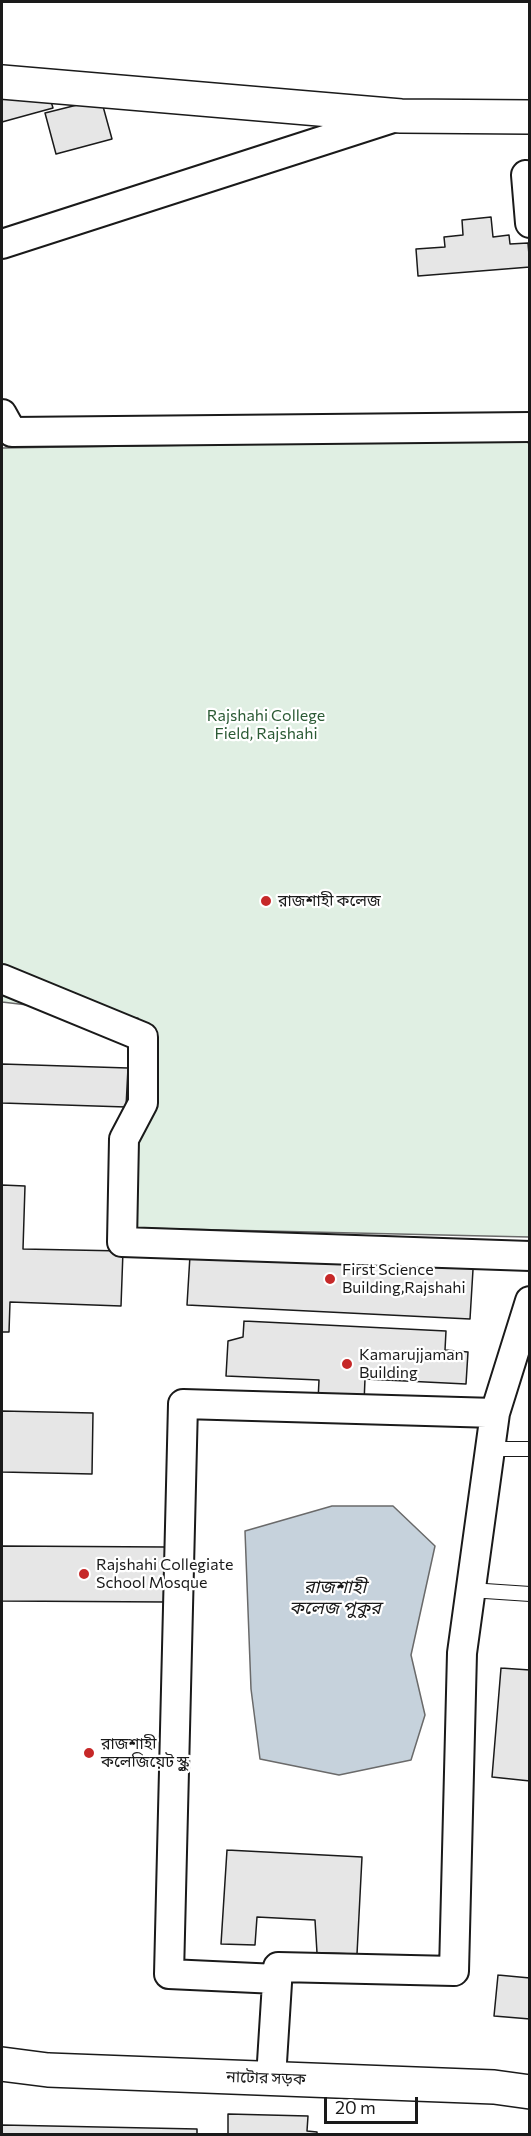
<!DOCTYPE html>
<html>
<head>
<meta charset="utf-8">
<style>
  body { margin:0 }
  #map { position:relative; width:531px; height:2136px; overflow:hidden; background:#fff; font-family:Commissioner,sans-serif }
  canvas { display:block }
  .frame { position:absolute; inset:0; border:3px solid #1a1a1a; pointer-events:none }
  .scale { position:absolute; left:324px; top:2097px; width:94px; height:27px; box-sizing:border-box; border:3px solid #1a1a1a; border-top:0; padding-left:8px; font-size:18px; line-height:21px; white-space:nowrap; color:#1a1a1a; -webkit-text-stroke:4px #fff; paint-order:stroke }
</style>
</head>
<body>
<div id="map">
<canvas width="531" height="2136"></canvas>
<div class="frame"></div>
<div class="scale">20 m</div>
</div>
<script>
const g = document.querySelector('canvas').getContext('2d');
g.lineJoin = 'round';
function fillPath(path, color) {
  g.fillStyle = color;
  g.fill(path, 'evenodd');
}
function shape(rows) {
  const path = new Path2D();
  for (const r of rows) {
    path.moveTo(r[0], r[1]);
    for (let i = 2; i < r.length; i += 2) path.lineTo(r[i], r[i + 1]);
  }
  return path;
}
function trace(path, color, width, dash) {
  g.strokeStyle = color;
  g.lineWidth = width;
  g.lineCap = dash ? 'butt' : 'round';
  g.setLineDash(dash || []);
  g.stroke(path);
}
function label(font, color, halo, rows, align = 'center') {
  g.font = font + ' Commissioner,"Noto Sans Bengali",sans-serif';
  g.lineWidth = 4.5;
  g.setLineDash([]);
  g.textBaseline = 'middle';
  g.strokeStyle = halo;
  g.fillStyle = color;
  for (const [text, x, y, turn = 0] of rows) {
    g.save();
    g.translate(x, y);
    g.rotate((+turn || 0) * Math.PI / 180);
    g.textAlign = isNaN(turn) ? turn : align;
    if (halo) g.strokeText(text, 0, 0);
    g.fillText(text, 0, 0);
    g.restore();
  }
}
const green = shape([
  [526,440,529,444,529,1237,136,1228,138,1018,2,1002,2,448,526,440]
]);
fillPath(green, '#e0efe3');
trace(green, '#6a6a6a', 1.5);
const water = shape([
  [332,1506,393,1506,435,1546,411,1655,425,1715,411,1760,339,1775,260,1759,251,1689,245,1531,332,1506]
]);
fillPath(water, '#c6d2dc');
trace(water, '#6a6a6a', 1.5);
const building = shape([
  [44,78,53,108,2,122,2,91,44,78],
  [101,99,112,139,56,154,45,113,101,99],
  [491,217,493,237,509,235,510,244,528,243,530,267,418,276,416,249,445,247,444,237,463,235,462,220,491,217],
  [2,1064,128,1068,126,1107,2,1103,2,1064],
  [2,1185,25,1186,23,1249,123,1251,121,1306,10,1302,9,1332,2,1332,2,1185],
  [191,1239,474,1253,470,1319,187,1305,191,1239],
  [244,1321,446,1331,445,1350,468,1352,466,1384,365,1379,364,1403,318,1401,319,1380,226,1376,228,1341,243,1337,244,1321],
  [2,1411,93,1413,92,1474,2,1472,2,1411],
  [2,1546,166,1547,166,1602,2,1601,2,1546],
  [501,1668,530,1670,530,1781,492,1777,501,1668],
  [227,1850,362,1857,357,1954,317,1953,315,1920,257,1917,255,1945,221,1944,227,1850],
  [498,1975,530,1978,530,2019,494,2016,498,1975],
  [228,2114,308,2116,307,2131,317,2132,317,2134,228,2134,228,2114],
  [2,2125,197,2129,197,2134,2,2134,2,2125]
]);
fillPath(building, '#e6e6e6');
trace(building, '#1a1a1a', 1.5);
const service = shape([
  [490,1449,530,1449],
  [470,1590,530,1594]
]);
const minor = shape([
  [526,175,530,223],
  [2,244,396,117],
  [2,414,12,432,530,427],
  [2,979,143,1037,143,1103,124,1139,122,1242,530,1256],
  [277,1979,169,1974,183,1404,495,1413],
  [271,2078,278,1967,454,1971,462,1653,495,1413,530,1301]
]);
const tertiary = shape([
  [2,82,401,116,530,117]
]);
const trunk = shape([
  [2,2064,48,2070,494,2087,530,2092]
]);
trace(service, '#1a1a1a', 16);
trace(minor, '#1a1a1a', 32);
trace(tertiary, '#1a1a1a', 36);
trace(trunk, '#1a1a1a', 36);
trace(service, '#fff', 14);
trace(minor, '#fff', 28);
trace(tertiary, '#fff', 33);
trace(trunk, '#fff', 33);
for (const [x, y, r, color] of [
  [266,901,6,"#c62828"],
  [330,1279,6,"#c62828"],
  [347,1364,6,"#c62828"],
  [84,1574,6,"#c62828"],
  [89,1753,6,"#c62828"]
]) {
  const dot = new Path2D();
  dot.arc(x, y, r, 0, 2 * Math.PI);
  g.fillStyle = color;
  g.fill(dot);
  trace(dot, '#fff', 2);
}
label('16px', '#2b5a34', '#fff', [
  ["Rajshahi College",266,716],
  ["Field, Rajshahi",266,734]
]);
label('16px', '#1a1a1a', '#fff', [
  ["রাজশাহী কলেজ",278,901],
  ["First Science",342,1270],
  ["Building,Rajshahi",342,1288],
  ["Kamarujjaman",359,1355],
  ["Building",359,1373],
  ["Rajshahi Collegiate",96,1565],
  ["School Mosque",96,1583],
  ["রাজশাহী",101,1744],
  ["কলেজিয়েট স্কুল",101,1762]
], 'left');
label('16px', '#1a1a1a', '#fff', [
  ["নাটোর সড়ক",266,2078,2]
]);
label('italic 18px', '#1a1a1a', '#fff', [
  ["রাজশাহী",335,1587],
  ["কলেজ পুকুর",335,1608]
]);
</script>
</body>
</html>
